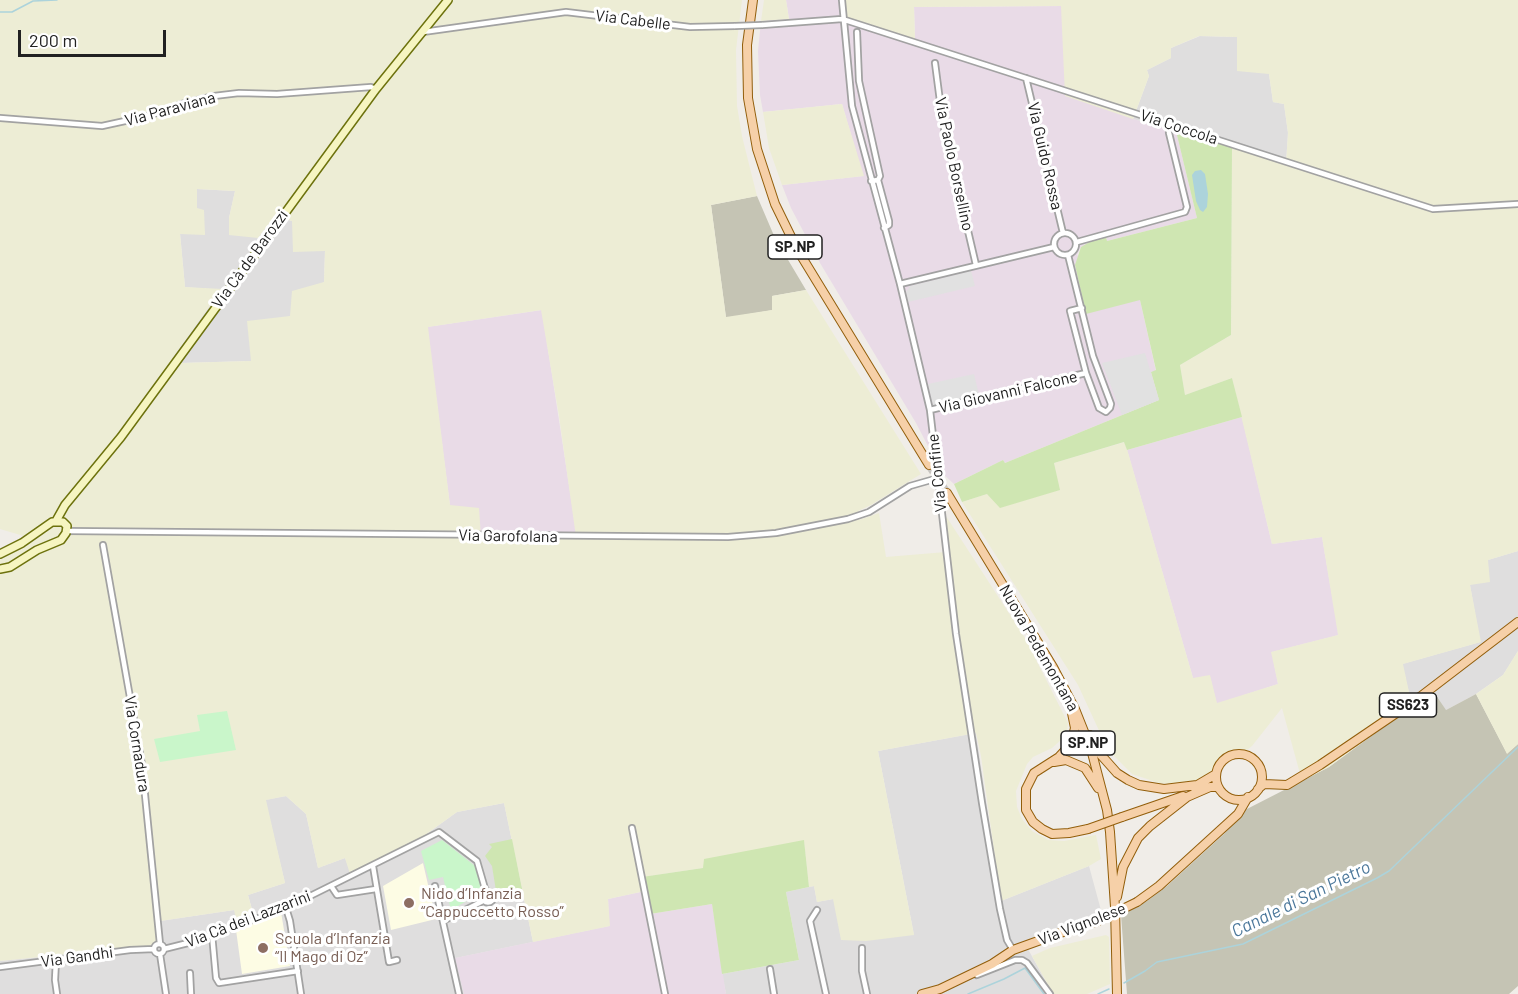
<!DOCTYPE html>
<html>
<head>
<meta charset="utf-8">
<style>
  body { margin:0 }
  #map { position:relative; width:1518px; height:994px; overflow:hidden; background:#f0ede8; font-family:Barlow,sans-serif }
  canvas { display:block }
  .scale { position:absolute; left:18px; top:30px; width:148px; height:27px; box-sizing:border-box; border:3px solid #212121; border-top:0; padding-left:8px; font-size:18px; line-height:21px; white-space:nowrap; color:#212121; -webkit-text-stroke:4px #fff; paint-order:stroke }
</style>
</head>
<body>
<div id="map">
<canvas width="1518" height="994"></canvas>
<div class="scale">200 m</div>
</div>
<script>
const g = document.querySelector('canvas').getContext('2d');
g.lineJoin = 'round';
function fillPath(path, color) {
  g.fillStyle = color;
  g.fill(path, 'evenodd');
}
function shape(rows) {
  const path = new Path2D();
  for (const r of rows) {
    if (r.length === 3) {
      path.moveTo(r[0] + r[2], r[1]);
      path.arc(r[0], r[1], r[2], 0, 2 * Math.PI);
      continue;
    }
    path.moveTo(r[0], r[1]);
    for (let i = 2; i < r.length; i += 2) path.lineTo(r[i], r[i + 1]);
  }
  return path;
}
function trace(path, color, width, dash) {
  g.strokeStyle = color;
  g.lineWidth = width;
  g.lineCap = dash ? 'butt' : 'round';
  g.setLineDash(dash || []);
  g.stroke(path);
}
function label(font, color, halo, rows, align = 'center') {
  g.font = font + ' Barlow,sans-serif';
  g.lineWidth = 6;
  g.setLineDash([]);
  g.textBaseline = 'middle';
  g.strokeStyle = halo;
  g.fillStyle = color;
  for (const [text, x, y, turn = 0] of rows) {
    g.save();
    g.translate(x, y);
    g.rotate((+turn || 0) * Math.PI / 180);
    g.textAlign = isNaN(turn) ? turn : align;
    if (halo) g.strokeText(text, 0, 0);
    g.fillText(text, 0, 0);
    g.restore();
  }
}
fillPath(shape([
  [1200,36,1237,37,1269,74,1273,102,1284,104,1288,133,1286,164,1133,119,1149,76,1147,70,1171,58,1171,48],
  [197,189,235,191,229,218,274,216,292,221,325,251,324,282,290,316,251,361,181,363,173,357,221,290,185,287,180,233,205,234,197,208],
  [1518,551,1518,651,1503,675,1476,694,1446,710,1412,706,1402,664,1480,642,1470,585,1488,560],
  [976,733,1001,901,1089,866,1102,914,1024,942,1053,994,726,994,722,974,799,960,786,892,814,886,817,902,833,899,914,935,878,751],
  [286,796,306,814,318,868,345,858,351,873,425,835,457,812,504,803,533,942,456,958,464,994,0,994,0,961,149,946,160,921,234,910,254,916,248,895,285,883,265,800]
]), '#dfdede');
fillPath(shape([
  [786,0,843,0,915,39,914,7,1061,6,1133,119,1176,131,1197,218,1107,241,1106,238,1081,247,1077,255,1140,300,1156,371,1151,372,1159,400,1005,463,1003,460,954,484,942,473,916,423,820,263,791,208,782,185,863,176,842,104,763,112,760,95,758,51,761,21,789,19],
  [542,310,577,537,480,537,450,506,427,327],
  [1242,417,1272,544,1322,537,1339,635,1272,652,1278,684,1217,704,1193,678,1127,450],
  [645,891,650,914,712,904,726,994,464,994,455,958,609,926,608,899]
]), '#e9dbe7');
fillPath(shape([
  [423,863,436,919,391,930,383,886],
  [281,912,290,966,242,974,236,930]
]), '#fdfce4');
fillPath(shape([
  [757,196,775,238,806,290,772,296,773,310,726,318,711,205],
  [1433,691,1446,710,1476,694,1507,753,1518,744,1518,986,1509,994,1127,994,1121,915,1147,901,1167,886,1224,834,1245,810,1329,767]
]), '#c5c4b4');
fillPath(shape([
  [0,0,742,0,736,50,737,106,742,136,757,196,711,205,726,317,772,310,772,296,806,290,921,474,871,505,858,511,859,520,879,513,886,557,946,552,944,513,1025,638,1068,723,1067,731,1062,739,1052,748,1033,757,1027,764,1016,791,1017,807,1022,819,1032,831,1048,840,1064,841,1096,835,1101,859,1089,866,1001,901,981,756,976,733,878,751,914,935,866,941,841,940,833,899,817,902,814,886,809,887,804,841,703,868,643,877,645,891,608,899,610,926,533,942,504,803,457,812,425,835,350,874,345,858,318,868,306,814,286,796,266,800,285,883,248,895,254,917,237,923,234,910,160,921,162,940,149,946,0,961,0,552,27,537,0,529],
  [197,189,235,191,229,218,229,235,258,238,275,216,292,221,293,252,325,251,324,282,292,291,290,316,247,321,251,361,181,363,173,357,222,289,185,287,180,234,205,235,204,210,197,208],
  [541,310,559,416,576,537,481,537,479,508,450,505,428,327],
  [764,0,786,0,789,19,761,21],
  [843,0,1518,0,1518,551,1488,560,1490,582,1470,585,1481,642,1403,664,1412,706,1329,767,1302,781,1282,708,1252,746,1247,750,1228,753,1207,777,1194,782,1177,784,1159,783,1132,774,1108,750,1078,685,962,502,987,494,1059,490,1054,463,1125,442,1193,678,1210,675,1217,703,1278,684,1271,652,1338,635,1322,537,1272,544,1232,378,1185,395,1180,365,1231,335,1232,147,1286,164,1288,133,1284,104,1273,102,1269,74,1237,71,1237,37,1199,36,1171,48,1171,58,1147,70,1149,76,1133,119,1065,96,1061,6,914,7,915,40,845,21],
  [842,104,864,176,782,185,769,148,763,112],
  [1518,651,1518,744,1507,754,1476,694,1503,675],
  [1106,935,1109,937,1110,984,1087,994,1053,994,1032,956,1050,948]
]), '#ededd5');
fillPath(shape([
  [1176,131,1232,147,1231,335,1180,365,1185,395,1232,378,1242,417,1127,450,1124,442,1054,463,1060,490,1000,508,987,494,962,502,954,484,1003,460,1005,463,1159,400,1151,372,1156,370,1140,300,1086,314,1075,265,1081,247,1093,240,1106,237,1107,241,1197,218],
  [512,839,522,889,496,891,492,866,485,856,492,847,489,844],
  [804,840,809,887,786,892,799,960,722,974,712,904,650,914,642,877,703,868,704,859]
]), '#cfe6b2');
fillPath(shape([
  [227,711,236,750,160,762,154,739,200,731,197,715],
  [442,840,475,866,478,872,482,892,451,910,443,877,429,880,421,851]
]), '#c9f6ca');
fillPath(shape([
  [971,271,975,286,908,302,906,292,910,286],
  [1145,353,1159,400,1122,415,1102,363],
  [974,374,979,395,933,406,928,384]
]), '#e1e1e1');
fillPath(shape([
  [1201,170,1205,174,1208,194,1207,207,1203,212,1200,210,1196,201,1192,175,1195,171]
]), '#acd3db');
trace(shape([
  [0,12,12,12,33,1,57,0],
  [1124,983,1145,971,1157,962,1243,944,1377,878,1389,871,1518,747],
  [968,994,1004,979,1025,968,1044,994],
  [1098,994,1109,989]
]), '#acd3db', 1.5);
trace(shape([
  [929,465,947,493]
]), '#c7c4c0', 8, [8, 4]);
const street = shape([
  [842,0,852,106,900,284,930,410,956,634,982,803,1000,909,1007,940,1013,950],
  [762,25,842,19,1433,209,1518,204],
  [423,32,566,12,690,27,735,26],
  [857,32,859,81,880,176,878,180,871,181],
  [935,63,943,124,976,265],
  [1026,78,1063,233],
  [0,118,102,126,148,116,182,104,214,96,239,93,277,94,371,87,376,89],
  [878,180,889,221,889,225,884,228],
  [1065,244,11],
  [1077,242,1185,212,1187,207,1169,133],
  [1068,255,1093,356,1111,404,1110,408,1106,412,1099,408,1086,373,1070,311,1082,308],
  [900,284,1054,247],
  [930,410,1086,373],
  [67,531,728,537,776,533,848,519,869,512,910,486,938,478],
  [103,545,142,765,160,944],
  [632,828,665,994],
  [373,866,389,962,397,960],
  [331,886,337,895,376,889],
  [435,886,459,994],
  [488,897,5.5],
  [494,897,518,895],
  [286,908,290,921,301,994],
  [817,910,810,921,826,994],
  [443,921,483,901],
  [212,934,216,978,219,983,298,971],
  [159,949,5],
  [862,948,862,971,867,994],
  [164,949,188,943,286,908,439,832,477,861,486,892],
  [160,954,166,994],
  [56,960,55,980,57,994],
  [0,967,130,950,154,949],
  [770,969,774,994],
  [190,973,191,994],
  [977,975,1015,960,1022,960,1027,963,1050,994]
]);
const secondary = shape([
  [56,521,65,505,121,437,376,89,448,0],
  [0,554,22,543,52,522,63,522,67,526,66,533,61,540,37,550,10,567,0,569]
]);
const primary = shape([
  [753,0,747,45,748,98,757,149,775,204,797,249,929,465],
  [947,493,1053,667,1075,709,1091,749,1107,810,1110,832,1115,907,1117,994],
  [1072,713,1075,728,1071,744,1059,757,1034,773,1026,789,1026,810,1033,822,1042,829,1052,834,1069,833,1088,829],
  [1090,735,1101,755,1117,773,1128,780,1139,785,1164,789,1197,785],
  [1239,777,23],
  [1054,762,1066,760,1085,768,1098,788],
  [1194,787,1216,774],
  [1258,789,1264,784,1287,785,1320,765,1420,697,1518,622],
  [1122,817,1183,796],
  [1117,897,1123,867,1138,838,1150,826,1187,797,1210,787,1218,787],
  [1137,902,1159,886,1238,814,1248,797],
  [922,994,940,989,992,964,1013,950,1077,927]
]);
trace(street, '#a2a2a2', 8);
trace(secondary, '#6d720d', 10);
trace(primary, '#925e0b', 10);
trace(street, '#fff', 4.5);
trace(secondary, '#f6f5c1', 7);
trace(primary, '#f6d0a8', 8);
const streetBridge = shape([
  [735,26,762,25]
]);
const primaryBridge = shape([
  [1088,829,1122,817],
  [1077,927,1096,922,1137,902]
]);
trace(streetBridge, '#a2a2a2', 8, []);
trace(primaryBridge, '#925e0b', 10, []);
trace(streetBridge, '#fff', 4.5);
trace(primaryBridge, '#f6d0a8', 8);
for (const [x, y, r, color] of [
  [409,903,6,"#8d6e63"],
  [263,948,6,"#8d6e63"]
]) {
  const dot = new Path2D();
  dot.arc(x, y, r, 0, 2 * Math.PI);
  g.fillStyle = color;
  g.fill(dot);
  trace(dot, '#fff', 2);
}
for (const [x, y, w] of [
  [795,247,54],
  [1408,705,57],
  [1088,743,54]
]) {
  const box = new Path2D();
  box.roundRect(x - w / 2, y - 12, w, 24, 4.5);
  g.fillStyle = '#fff';
  g.fill(box);
  trace(box, '#212121', 1.5);
}
label('bold 15px', '#212121', null, [
  ["SP.NP",795,247],
  ["SS623",1408,705],
  ["SP.NP",1088,743]
]);
label('16px', '#212121', '#fff', [
  ["Via Cabelle",633,20,7],
  ["Via Paraviana",170,109,-15],
  ["Via Coccola",1179,127,18],
  ["Via Guido Rossa",1045,156,77],
  ["Via Paolo Borsellino",954,164,78],
  ["Via Cà de Barozzi",250,259,-54],
  ["Via Giovanni Falcone",1008,392,-13],
  ["Via Confine",937,473,-96],
  ["Via Garofolana",508,536,1],
  ["Nuova Pedemontana",1039,648,60],
  ["Via Cornadura",137,744,81],
  ["Via Cà dei Lazzarini",248,919,-21],
  ["Via Vignolese",1082,924,-21],
  ["Via Gandhi",77,957,-8]
]);
label('16px', '#785e54', '#fff', [
  ["Nido d’Infanzia",421,894],
  ["“Cappuccetto Rosso”",421,912],
  ["Scuola d’Infanzia",275,939],
  ["“Il Mago di Oz”",275,957]
], 'left');
label('italic 18px', '#4c789b', '#fff', [
  ["Canale di San Pietro",1301,899,-26]
]);
</script>
</body>
</html>
